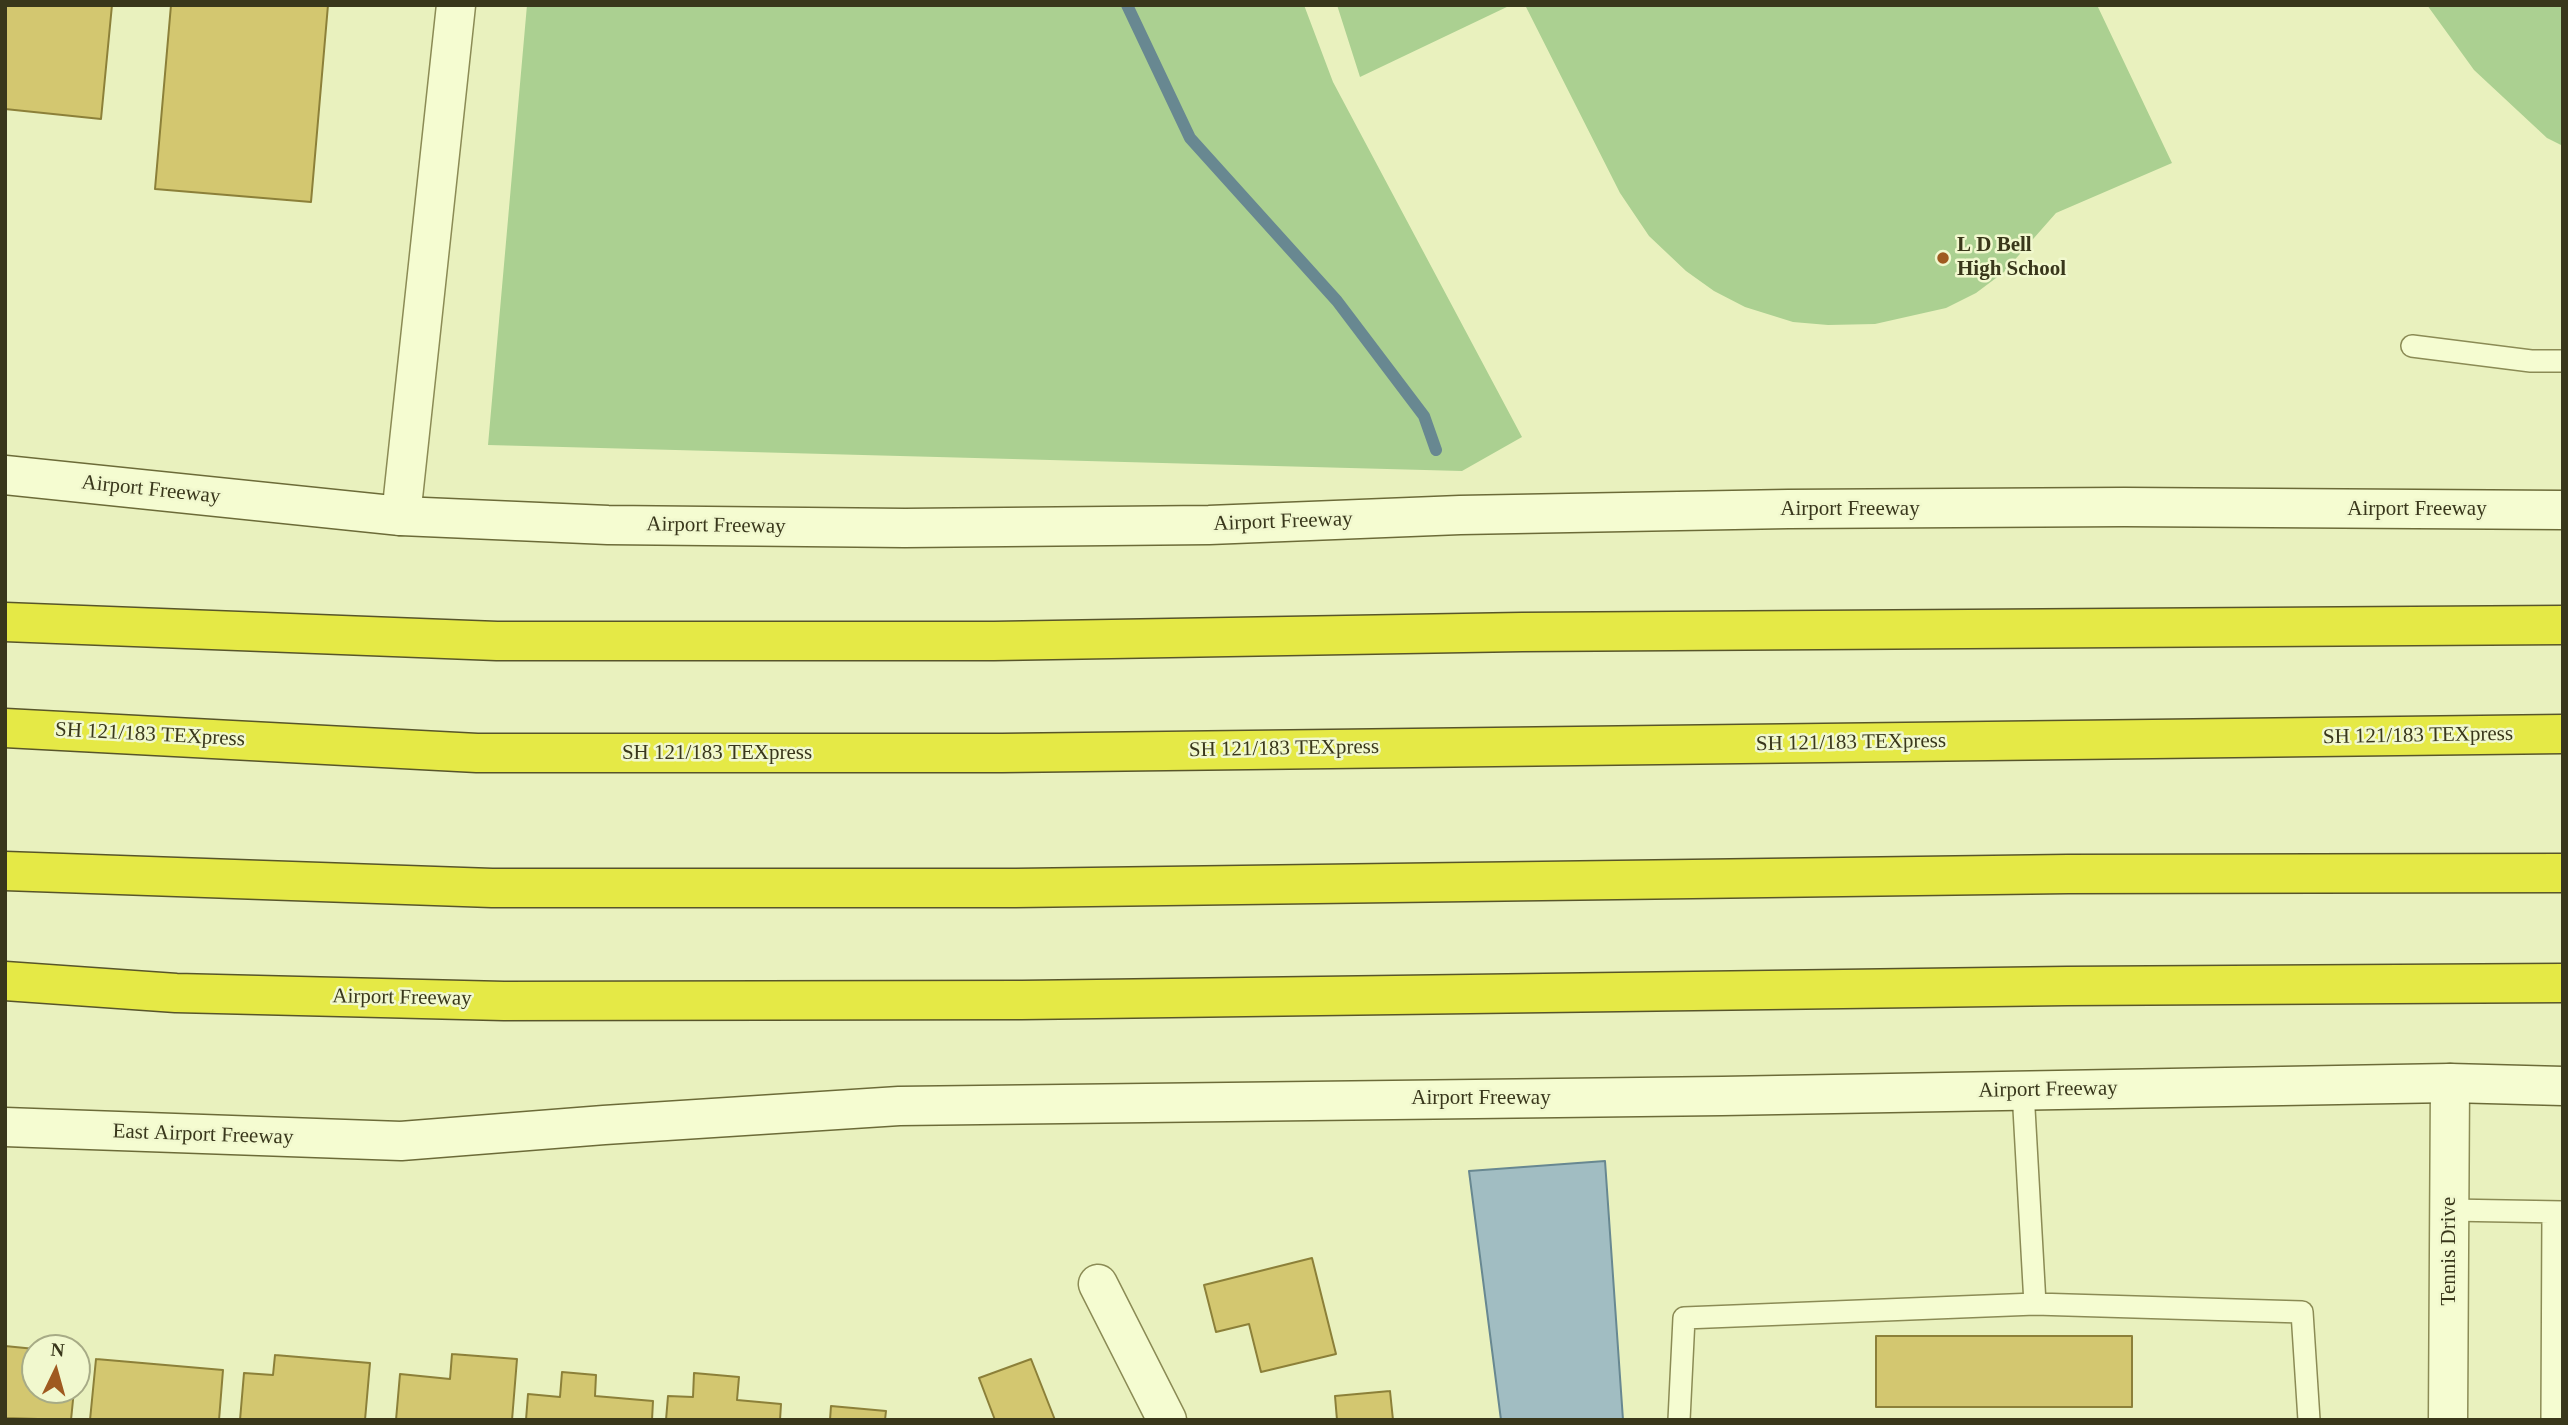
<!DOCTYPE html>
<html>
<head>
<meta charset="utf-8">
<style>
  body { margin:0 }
  #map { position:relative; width:2568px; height:1425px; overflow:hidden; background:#e9f1be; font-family:"Times New Roman",serif }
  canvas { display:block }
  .frame { position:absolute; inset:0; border:7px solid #39371b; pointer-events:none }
  .north { position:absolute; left:21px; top:1334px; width:70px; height:70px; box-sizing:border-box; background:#f1f8ce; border:2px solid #a7ab86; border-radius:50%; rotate:5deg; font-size:19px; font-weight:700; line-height:28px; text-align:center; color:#39371b }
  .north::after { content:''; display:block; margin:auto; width:24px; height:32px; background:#9f5a20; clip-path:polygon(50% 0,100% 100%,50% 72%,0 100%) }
</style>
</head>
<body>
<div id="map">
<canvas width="2568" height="1425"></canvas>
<div class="frame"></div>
<div class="north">N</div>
</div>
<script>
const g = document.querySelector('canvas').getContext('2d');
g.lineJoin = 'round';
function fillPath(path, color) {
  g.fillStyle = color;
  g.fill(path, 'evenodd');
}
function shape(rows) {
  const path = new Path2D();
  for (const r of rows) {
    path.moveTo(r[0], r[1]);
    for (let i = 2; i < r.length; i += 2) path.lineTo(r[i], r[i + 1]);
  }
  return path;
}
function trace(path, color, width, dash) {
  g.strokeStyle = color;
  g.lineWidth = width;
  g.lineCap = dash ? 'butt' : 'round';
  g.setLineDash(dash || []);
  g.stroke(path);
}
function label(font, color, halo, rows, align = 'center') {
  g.font = font + ' "Times New Roman",serif';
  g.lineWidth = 5;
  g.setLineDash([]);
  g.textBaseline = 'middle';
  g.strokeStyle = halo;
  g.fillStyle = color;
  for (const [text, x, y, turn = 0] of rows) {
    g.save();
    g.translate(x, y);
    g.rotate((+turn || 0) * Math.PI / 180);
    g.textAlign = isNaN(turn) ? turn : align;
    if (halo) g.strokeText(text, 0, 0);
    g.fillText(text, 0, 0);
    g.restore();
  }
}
fillPath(shape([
  [527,5,1304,5,1333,82,1522,437,1462,471,488,445],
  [1337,5,1511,5,1360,77],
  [1525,5,2097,5,2172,163,2056,213,2004,272,1976,293,1946,308,1875,324,1828,325,1793,322,1745,307,1714,291,1686,271,1649,236,1620,193],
  [2427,5,2563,5,2563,146,2547,138,2474,70]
]), '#abd091');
const water = shape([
  [1605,1161,1623,1420,1501,1420,1469,1171,1605,1161]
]);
fillPath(water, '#a1bdc2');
trace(water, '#688891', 2);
trace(shape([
  [1127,5,1190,138,1337,301,1424,416,1436,450]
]), '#688891', 12);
const building = shape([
  [5,5,112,5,101,119,5,109,5,5],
  [171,5,328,5,311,202,155,189,171,5],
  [1312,1258,1336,1354,1261,1372,1249,1324,1216,1332,1204,1285,1312,1258],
  [1876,1336,2132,1336,2132,1407,1876,1407,1876,1336],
  [5,1346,35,1349,35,1390,74,1390,71,1420,5,1418,5,1346],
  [452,1354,517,1359,512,1420,396,1420,400,1374,450,1379,452,1354],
  [275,1355,370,1363,365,1420,240,1420,244,1373,273,1375,275,1355],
  [96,1359,223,1370,219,1420,90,1420,96,1359],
  [1031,1359,1055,1420,995,1420,979,1378,1031,1359],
  [562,1372,596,1375,595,1396,653,1401,652,1420,526,1420,528,1394,560,1397,562,1372],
  [694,1373,739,1377,737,1400,781,1404,780,1420,666,1420,668,1396,693,1397,694,1373],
  [1390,1391,1393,1420,1337,1420,1335,1396,1390,1391],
  [831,1406,886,1411,885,1420,830,1420,831,1406]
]);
fillPath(building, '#d3c770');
trace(building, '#8c8039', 2);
const service = shape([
  [2412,346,2531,361,2563,361],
  [2023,1091,2035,1304],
  [2449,1210,2563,1212],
  [1679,1420,1684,1318,2035,1304,2302,1312,2309,1420],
  [2552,1420,2553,1212]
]);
const minor = shape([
  [401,516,456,5],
  [1098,1284,1167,1420],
  [2448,1420,2450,1083]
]);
const secondary = shape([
  [5,475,401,516,608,525,905,528,1209,525,1460,515,1788,509,2124,507,2563,510],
  [5,1127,401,1141,604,1125,899,1106,1722,1096,2450,1083,2563,1086]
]);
const motorway = shape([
  [5,622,497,641,994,641,1522,632,2563,625],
  [5,728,477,753,1002,753,2563,734],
  [5,871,492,888,1016,888,2068,874,2563,873],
  [5,981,176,993,504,1001,1022,1000,2067,986,2563,983]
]);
trace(service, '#8b8b55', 24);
trace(minor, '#8b8b55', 41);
trace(secondary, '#6c6b38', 41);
trace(motorway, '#58552a', 41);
trace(service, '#f5fcd1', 21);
trace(minor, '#f5fcd1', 38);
trace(secondary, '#f5fcd1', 38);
trace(motorway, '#e5e946', 38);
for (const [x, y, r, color] of [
  [1943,258,7,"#9f5a20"]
]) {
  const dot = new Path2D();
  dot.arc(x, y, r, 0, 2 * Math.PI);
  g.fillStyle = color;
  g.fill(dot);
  trace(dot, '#f1f8ce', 2.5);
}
label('bold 21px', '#39371b', '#f1f8ce', [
  ["L D Bell",1957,246],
  ["High School",1957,270]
], 'left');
label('21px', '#39371b', '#f1f8ce', [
  ["Airport Freeway",151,490,6],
  ["Airport Freeway",1850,509],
  ["Airport Freeway",2417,509],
  ["Airport Freeway",1283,522,-2],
  ["Airport Freeway",716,526,1],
  ["SH 121/183 TEXpress",150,735,3],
  ["SH 121/183 TEXpress",2418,736,-1],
  ["SH 121/183 TEXpress",1851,743,-1],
  ["SH 121/183 TEXpress",1284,749,-1],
  ["SH 121/183 TEXpress",717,753],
  ["Airport Freeway",402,998,1],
  ["Airport Freeway",2048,1090,-1],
  ["Airport Freeway",1481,1098],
  ["East Airport Freeway",203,1135,2],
  ["Tennis Drive",2449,1251,-90]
]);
</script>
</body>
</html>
